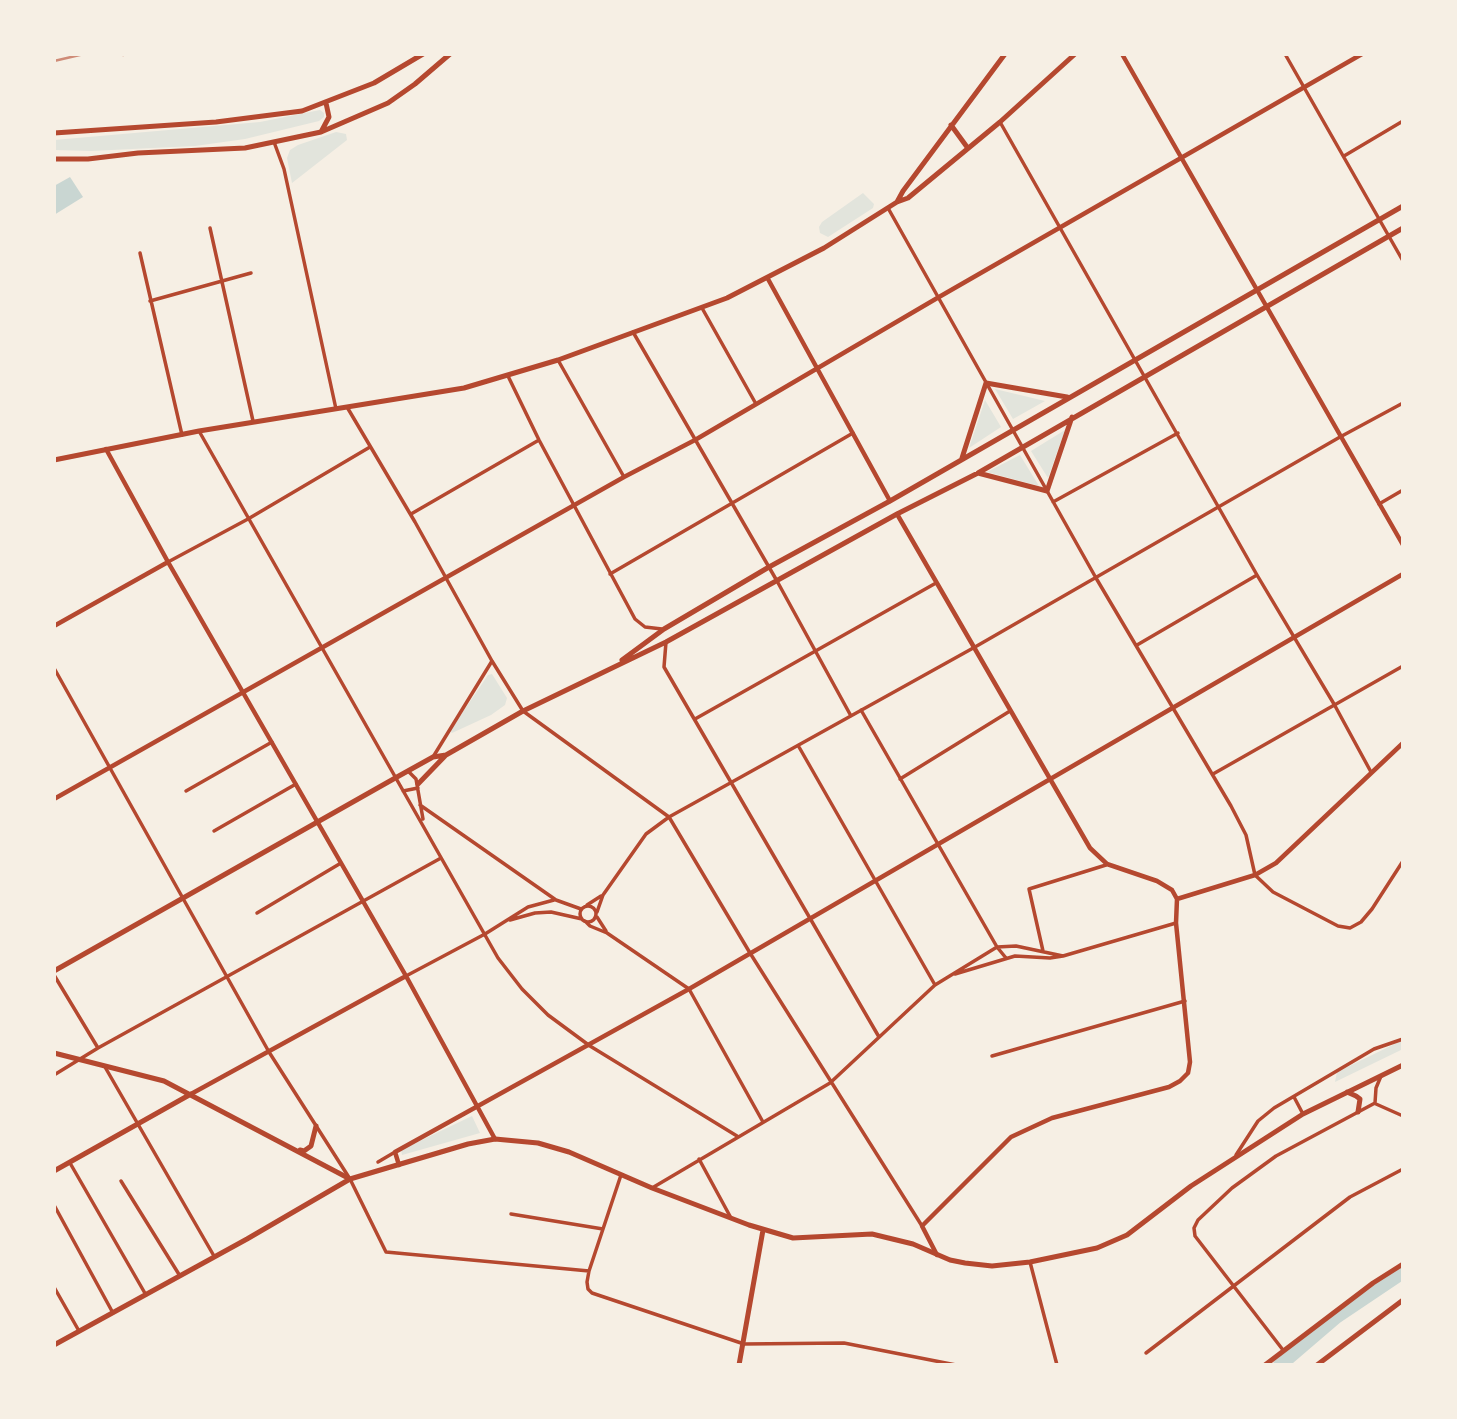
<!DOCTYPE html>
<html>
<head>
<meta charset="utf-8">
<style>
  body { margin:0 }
  #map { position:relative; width:1457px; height:1419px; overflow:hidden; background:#f6efe4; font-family:"Public Sans",sans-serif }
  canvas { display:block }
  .frame { position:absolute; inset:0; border:56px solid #f6efe4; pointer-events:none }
</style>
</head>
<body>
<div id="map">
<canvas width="1457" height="1419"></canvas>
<div class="frame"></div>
</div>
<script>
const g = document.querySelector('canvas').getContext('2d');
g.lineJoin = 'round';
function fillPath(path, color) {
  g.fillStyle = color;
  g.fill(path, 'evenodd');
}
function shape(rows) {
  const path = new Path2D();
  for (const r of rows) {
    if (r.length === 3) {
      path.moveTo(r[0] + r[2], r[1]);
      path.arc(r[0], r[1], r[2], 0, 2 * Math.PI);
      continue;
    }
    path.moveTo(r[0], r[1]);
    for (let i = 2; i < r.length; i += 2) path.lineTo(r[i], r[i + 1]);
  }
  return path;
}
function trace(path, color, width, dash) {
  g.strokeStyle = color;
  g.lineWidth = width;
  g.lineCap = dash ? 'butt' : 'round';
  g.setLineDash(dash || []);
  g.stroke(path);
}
fillPath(shape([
  [320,110,324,113,324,117,319,121,245,139,195,146,91,151,54,150,54,140,260,122],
  [336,132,346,134,347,140,292,183,287,158,290,150,298,145],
  [863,193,874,204,873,208,828,237,820,233,819,227,822,222],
  [995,389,1045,401,1013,419],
  [985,400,1001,427,969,448],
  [1065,430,1048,478,1031,451],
  [1020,455,1039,486,987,472],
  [492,674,507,698,505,705,491,715,452,733,450,731,488,675],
  [1403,1040,1403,1049,1335,1082,1337,1072],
  [472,1116,480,1133,402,1155,401,1150]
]), '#e2e4dc');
fillPath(shape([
  [70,177,83,197,54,215,54,186]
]), '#c9d6d2');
trace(shape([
  [1280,1365,1336,1317,1403,1272]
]), '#c9d6d2', 14);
trace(shape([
  [1285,54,1403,261],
  [1000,122,1257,575,1334,704,1371,772],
  [274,142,284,169,336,409],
  [1344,156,1403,121],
  [888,208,1096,578,1231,806,1246,835,1255,875,1273,892,1338,926,1350,928,1361,922,1372,909,1403,861],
  [210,228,253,421],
  [140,253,182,435],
  [150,301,251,273],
  [702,308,756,404],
  [633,332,777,581,851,716],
  [558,360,624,477],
  [508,376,539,440,635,619,645,627,662,629],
  [347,407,415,522,492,661,523,711,669,817,750,953,922,1226],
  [199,431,498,958,522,989,548,1015,590,1046,737,1136],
  [1053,502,1178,433],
  [1379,504,1403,490],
  [411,514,539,440],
  [168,562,248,519,370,447],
  [610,574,853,433],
  [666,642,664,667,879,1037],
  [1137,645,1257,575],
  [54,668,269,1052,350,1179,386,1252,589,1271],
  [861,710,997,947,1006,958],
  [695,719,936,583],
  [799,747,935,985],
  [433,757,492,661],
  [409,772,416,779,423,819],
  [1213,774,1403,666],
  [900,779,1010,711],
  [186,791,272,742],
  [403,791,418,788],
  [420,805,556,900,581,909],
  [214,831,296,784],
  [587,905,601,896],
  [588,914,8],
  [597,912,603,895,646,834,669,817,975,647,1340,437,1403,403],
  [257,913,341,863],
  [597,917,606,931],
  [510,920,535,913,551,912,582,919],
  [585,921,590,926,607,933,689,989,763,1122],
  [1043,951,1029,889,1106,865],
  [955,974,1015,956,1050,958,1063,956,1176,923],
  [54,975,98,1048],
  [406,976,485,934,528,907,554,900],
  [992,1056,1185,1001],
  [105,1067,214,1256],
  [54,1075,98,1048,441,858],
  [1294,1097,1303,1114],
  [1375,1103,1376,1088,1381,1076],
  [1376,1104,1403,1116],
  [1236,1155,1258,1121,1274,1108,1374,1049,1403,1039],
  [699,1159,731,1218],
  [378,1162,395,1152],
  [70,1163,146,1295],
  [621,1175,589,1271,587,1282,588,1289,592,1293,744,1344,844,1343,956,1365],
  [121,1181,180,1276],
  [652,1188,830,1083,935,985,997,947,1016,946,1063,956],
  [54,1205,113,1313],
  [511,1214,603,1229],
  [1030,1262,1057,1365],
  [54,1287,79,1331],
  [1283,1350,1195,1236,1194,1228,1198,1220,1232,1188,1276,1156,1375,1103],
  [1146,1353,1350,1197,1403,1169]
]), '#b5482f', 3.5);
trace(shape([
  [1122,54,1403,545],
  [768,279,890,501],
  [106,449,168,562,406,976,495,1139],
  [897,514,1090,848,1107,864,1157,881,1172,890,1177,899,1176,923,1190,1062,1188,1073,1180,1081,1169,1087,1052,1118,1011,1137,922,1226,937,1255],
  [54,626,168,562],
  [54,799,624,477,695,440,939,297,1362,54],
  [1177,899,1255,875,1276,863,1403,743],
  [191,1094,406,976],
  [399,1165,395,1152,689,989,1403,574]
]), '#b5482f', 4.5);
trace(shape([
  [951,125,967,147],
  [897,202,903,191,1005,54],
  [962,458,986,383,1067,397],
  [54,460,199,431,464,388,558,360,727,298,824,248,897,202,908,198,1000,122,1075,54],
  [978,473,1047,491,1072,417],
  [622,660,664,629,769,567,890,501,1403,206],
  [418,784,445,756],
  [54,971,397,777,433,757,446,755,523,711,666,642,897,514,978,473,1403,228],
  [54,1053,164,1081,350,1179],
  [1347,1092,1356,1096,1360,1099,1358,1112],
  [300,1150,304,1151,311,1146,316,1126],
  [54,1171,191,1094],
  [54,1345,247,1239,350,1179,468,1144,495,1139,538,1143,569,1152,652,1188,749,1225,793,1238,872,1234,913,1244,950,1260,965,1263,992,1266,1030,1262,1097,1248,1127,1235,1191,1186,1303,1114,1403,1065],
  [739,1365,763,1230]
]), '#b5482f', 5);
trace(shape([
  [321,132,329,117,326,103],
  [54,133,216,122,302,111,374,83,423,54],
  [54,159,88,159,138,153,245,148,321,132,388,103,415,84,450,54],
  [1265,1365,1373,1283,1403,1264],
  [1317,1365,1403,1300]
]), '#b5482f', 5);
trace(shape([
  [123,55,128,54],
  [54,61,84,54]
]), '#cf8b77', 2.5);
</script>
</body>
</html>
